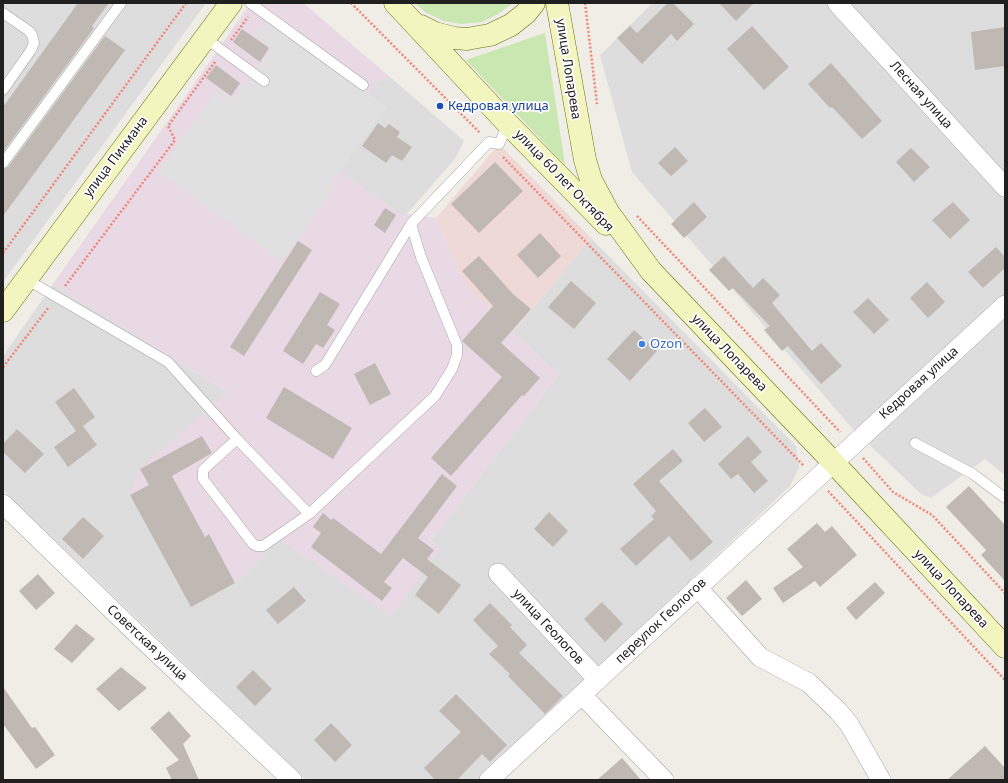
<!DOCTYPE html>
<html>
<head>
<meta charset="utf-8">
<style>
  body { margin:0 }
  #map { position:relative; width:1008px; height:783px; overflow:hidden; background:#f0ede7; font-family:"Noto Sans",sans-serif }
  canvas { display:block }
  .frame { position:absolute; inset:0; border:4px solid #202020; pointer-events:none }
</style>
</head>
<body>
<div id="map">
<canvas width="1008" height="783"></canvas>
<div class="frame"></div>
</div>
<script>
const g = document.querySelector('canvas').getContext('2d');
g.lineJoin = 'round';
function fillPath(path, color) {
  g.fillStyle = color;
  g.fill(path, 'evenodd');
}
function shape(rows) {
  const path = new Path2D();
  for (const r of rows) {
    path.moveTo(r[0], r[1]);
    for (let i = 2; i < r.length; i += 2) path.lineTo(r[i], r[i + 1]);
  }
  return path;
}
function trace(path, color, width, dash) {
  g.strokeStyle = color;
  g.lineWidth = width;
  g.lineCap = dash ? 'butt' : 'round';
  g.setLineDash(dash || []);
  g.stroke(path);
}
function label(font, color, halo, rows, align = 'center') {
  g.font = font + ' "Noto Sans",sans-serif';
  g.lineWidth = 3.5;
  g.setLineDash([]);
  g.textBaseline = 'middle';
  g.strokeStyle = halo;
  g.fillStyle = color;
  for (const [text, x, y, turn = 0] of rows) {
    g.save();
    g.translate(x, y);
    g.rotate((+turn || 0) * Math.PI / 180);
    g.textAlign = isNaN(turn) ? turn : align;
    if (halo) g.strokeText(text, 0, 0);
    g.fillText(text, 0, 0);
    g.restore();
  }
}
fillPath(shape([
  [3,3,206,3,3,282],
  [652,3,1005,3,1005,475,985,459,931,498,921,494,851,427,632,172,600,55],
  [390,77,464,141,455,159,404,217,339,171,386,107,368,94,377,82],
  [591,238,796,446,799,468,790,486,479,780,306,780,3,490,3,356,53,284,228,392,235,583,279,539,441,550,430,541,558,375,513,332]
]), '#dedddd');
fillPath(shape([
  [499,144,591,238,513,332,466,287,436,218]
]), '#efd9d7');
fillPath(shape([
  [251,3,303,3,390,77,377,82,368,94,386,107,340,171,404,217,407,214,436,218,466,287,558,375,430,541,441,549,391,616,279,539,235,583,191,607,130,495,140,469,228,392,53,284]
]), '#e8d9e5');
fillPath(shape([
  [415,3,513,3,498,14,482,22,461,24,444,21,425,12],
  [545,33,565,165,466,60]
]), '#c9e7b0');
fillPath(shape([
  [266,21,386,107,329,186,333,190,282,261,158,172,218,88,234,99,271,48,255,36]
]), '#e0e0e0');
fillPath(shape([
  [78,3,109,3,92,26,94,28,3,152,3,107],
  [668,3,673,3,694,24,677,41,671,34,642,64,617,38,630,26,637,33],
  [719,3,754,3,736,21],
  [752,26,789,67,764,90,727,49],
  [1005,27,1005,66,975,70,971,32],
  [242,29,269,48,260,62,233,42],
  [105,36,125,50,3,216,3,169,8,167],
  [831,63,882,121,862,139,832,107,830,108,808,84],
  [216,65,240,83,231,96,206,78],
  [378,123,385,128,389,124,400,132,397,137,412,147,402,161,392,155,386,163,362,146],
  [675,147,688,161,671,176,658,163],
  [911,148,930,167,914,182,896,162],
  [495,162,523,191,479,233,451,204],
  [694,202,707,217,684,238,671,224],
  [953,202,970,220,950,239,932,220],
  [385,208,396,215,385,233,374,225],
  [540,233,561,256,538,278,517,255],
  [298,241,312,250,244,356,230,347],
  [996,247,1005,257,1005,268,983,288,968,272],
  [479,256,513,294,531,309,501,343,540,378,524,396,522,395,451,476,431,458,502,377,462,341,493,306,462,271],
  [724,256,753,288,763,278,780,295,772,303,812,351,821,343,842,366,821,384,788,346,782,351,764,330,770,326,733,288,729,291,709,270],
  [571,281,596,303,574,329,548,307],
  [927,282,945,302,928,318,910,298],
  [320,292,340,304,327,325,335,330,323,348,316,344,303,364,283,351],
  [868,298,889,320,874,334,853,312],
  [634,330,657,351,630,381,607,359],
  [375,363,391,394,370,405,354,374],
  [284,387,352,428,333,459,266,418],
  [74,388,95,417,83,426,97,445,68,467,54,447,76,431,55,402],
  [705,408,722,427,704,442,688,423],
  [17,429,44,454,25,473,3,452,3,444],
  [202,436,212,453,172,476,205,537,209,534,235,583,191,607,130,495,149,485,140,469],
  [748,436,762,452,751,462,768,481,754,493,738,474,731,479,718,464],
  [673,449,683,461,659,481,713,542,691,561,669,536,636,566,620,549,654,519,651,516,656,511,633,484],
  [442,474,457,486,418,538,434,550,427,559,461,585,439,614,415,595,428,577,403,558,384,582,392,588,382,601,311,547,321,533,313,527,323,513,331,520,333,518,381,554],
  [969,486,1005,525,1005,581,981,555,986,550,946,507],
  [549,512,568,531,553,547,534,529],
  [83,517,104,536,83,559,62,539],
  [817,523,825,532,832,526,857,555,820,587,815,581,783,603,773,588,803,567,787,549],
  [38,574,55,593,36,610,19,591],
  [746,580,762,599,742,616,726,598],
  [875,582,885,593,856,620,846,608],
  [294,587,306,601,278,624,266,610],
  [602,602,623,624,605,642,584,619],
  [490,603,512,625,510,627,527,645,519,653,563,696,545,714,508,676,510,674,489,654,498,646,473,620],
  [76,624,95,639,72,663,54,649],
  [121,667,147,688,119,711,96,689],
  [253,670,272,689,255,706,236,687],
  [3,687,32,728,35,727,55,755,36,769,3,724],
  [456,694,507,745,490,762,482,754,457,780,435,780,424,768,461,732,439,711],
  [169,711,191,736,183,744,199,780,172,780,166,768,179,760,150,728],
  [331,723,352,745,335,762,314,740],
  [985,746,1005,768,1005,780,947,780],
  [622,758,641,780,597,780]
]), '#c0b9b3');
const lane = shape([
  [250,3,363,85],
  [3,13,29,31,32,35,34,43,31,50,3,90],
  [205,38,264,81],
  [3,163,121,3],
  [26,279,168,362,237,439,309,514],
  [316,371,325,365,411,224,489,142,499,144,508,124],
  [237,439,203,470,203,479,253,544,257,546,263,546,309,514,435,396,452,369,457,355,457,345,421,257,411,224],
  [915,443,973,474,1005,498]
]);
const street = shape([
  [837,3,1005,187],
  [3,504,137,634,292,780],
  [498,573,598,680],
  [697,587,760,657,809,683,838,711,849,724,881,780],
  [582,695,664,780],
  [489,780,1005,305]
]);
const secondary = shape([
  [395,3,508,124,606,224],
  [557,3,585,160,591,180,608,212,651,271,833,462,1005,647],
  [421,26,435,33,454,38,467,39,478,37,490,35,511,25,526,13,534,3],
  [3,311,231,3]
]);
trace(lane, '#a4a4a4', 11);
trace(street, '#a4a4a4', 20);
trace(secondary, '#64720b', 23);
trace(shape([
  [351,3,480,133],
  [585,3,597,104],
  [231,40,248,17],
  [503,157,804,466],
  [637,216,840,432],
  [3,253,186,3],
  [65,286,175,140,168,126,215,62],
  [3,367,49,307],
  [863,458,893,492,932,515,1005,593],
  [828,491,1005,680]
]), '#f28575', 2.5, [2, 2]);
trace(lane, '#fff', 10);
trace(street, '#fff', 19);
trace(secondary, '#f2f6be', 22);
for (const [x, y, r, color] of [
  [440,106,4,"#1a4fb4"],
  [642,344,4,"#3f7fe0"]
]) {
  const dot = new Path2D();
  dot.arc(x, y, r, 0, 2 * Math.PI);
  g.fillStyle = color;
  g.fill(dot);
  trace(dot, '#fff', 1.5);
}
label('13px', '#202020', '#fff', [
  ["улица Лопарева",568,69,81],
  ["Лесная улица",921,95,48],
  ["улица Пикмана",116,157,-53],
  ["улица 60 лет Октября",564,181,46],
  ["улица Лопарева",729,353,46],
  ["Кедровая улица",919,383,-42],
  ["улица Лопарева",951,589,47],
  ["переулок Геологов",661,621,-43],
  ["улица Геологов",548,627,47],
  ["Советская улица",147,643,43]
]);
label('13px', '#164399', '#fff', [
  ["Кедровая улица",448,106]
], 'left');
label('13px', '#366cbe', '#fff', [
  ["Ozon",650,344]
], 'left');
</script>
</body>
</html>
